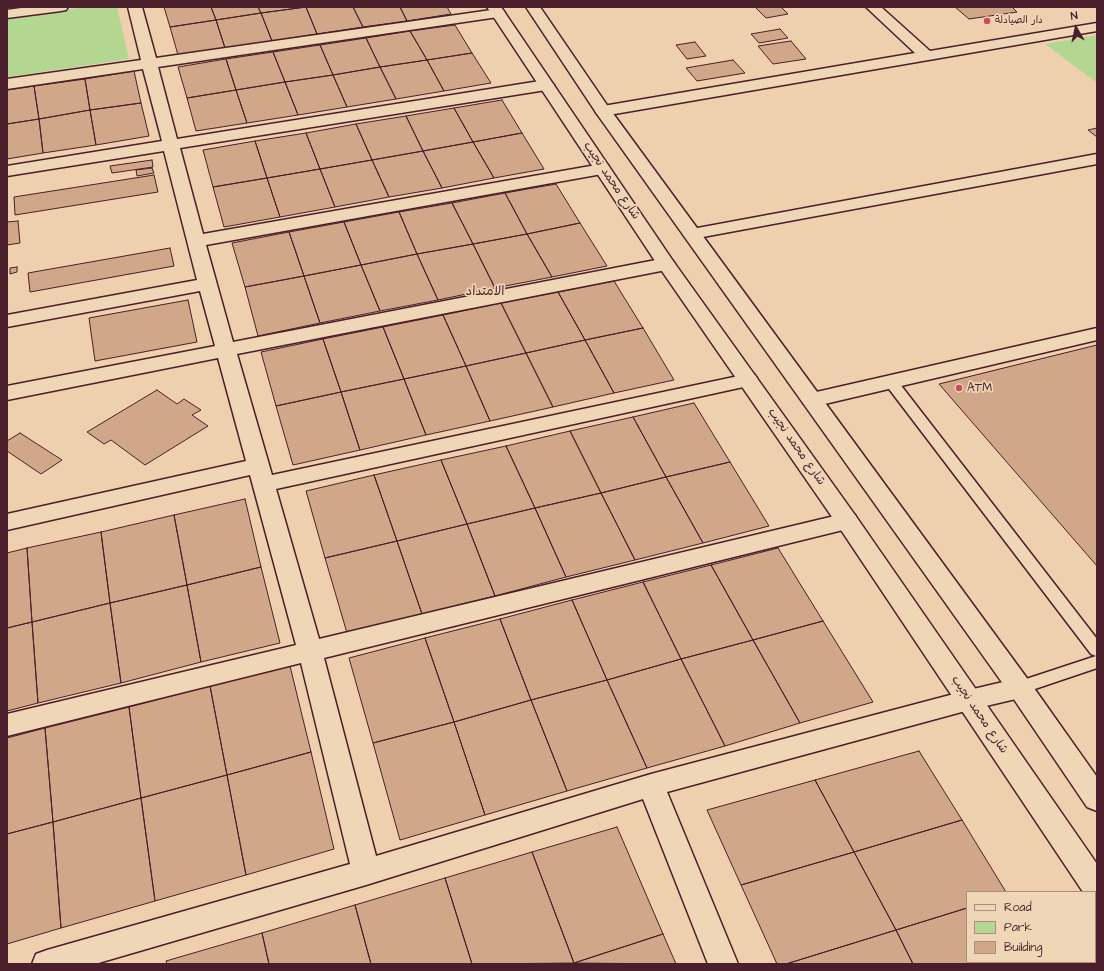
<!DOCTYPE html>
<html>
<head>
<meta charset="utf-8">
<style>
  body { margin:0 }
  #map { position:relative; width:1104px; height:971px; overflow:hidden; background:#eed0ae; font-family:"Architects Daughter",sans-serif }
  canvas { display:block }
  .frame { position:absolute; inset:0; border:8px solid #4a1f2b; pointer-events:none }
  .legend { position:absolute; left:966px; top:891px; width:130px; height:72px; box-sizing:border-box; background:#efd6b7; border:1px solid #ad8d7f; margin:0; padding:5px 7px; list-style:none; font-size:12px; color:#4a1f2b }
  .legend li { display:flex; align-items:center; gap:8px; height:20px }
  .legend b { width:20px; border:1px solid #ad8d7f }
  .north { position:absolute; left:1056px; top:8px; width:40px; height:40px; -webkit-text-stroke:3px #efd6b7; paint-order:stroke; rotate:351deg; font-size:11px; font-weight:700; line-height:16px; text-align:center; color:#4a1f2b }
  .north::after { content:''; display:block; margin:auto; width:14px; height:18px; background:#4a1f2b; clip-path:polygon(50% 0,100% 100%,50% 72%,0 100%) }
</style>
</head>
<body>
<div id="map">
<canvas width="1104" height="971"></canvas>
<div class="frame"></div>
<ul class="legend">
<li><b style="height:5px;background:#efd6b7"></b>Road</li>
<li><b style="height:11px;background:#b3d791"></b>Park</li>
<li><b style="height:11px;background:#d0a788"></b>Building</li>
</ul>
<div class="north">N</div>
</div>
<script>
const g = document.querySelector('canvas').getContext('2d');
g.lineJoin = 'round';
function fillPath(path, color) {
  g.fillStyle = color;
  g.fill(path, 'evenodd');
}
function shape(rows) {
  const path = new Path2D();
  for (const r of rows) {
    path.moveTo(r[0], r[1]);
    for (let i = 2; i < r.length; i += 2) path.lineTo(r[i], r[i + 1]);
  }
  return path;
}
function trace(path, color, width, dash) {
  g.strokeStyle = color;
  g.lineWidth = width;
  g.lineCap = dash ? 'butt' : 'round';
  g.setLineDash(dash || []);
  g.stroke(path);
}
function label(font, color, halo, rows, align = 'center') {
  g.font = font + ' "Architects Daughter","Playpen Sans Arabic",sans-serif';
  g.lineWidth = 3.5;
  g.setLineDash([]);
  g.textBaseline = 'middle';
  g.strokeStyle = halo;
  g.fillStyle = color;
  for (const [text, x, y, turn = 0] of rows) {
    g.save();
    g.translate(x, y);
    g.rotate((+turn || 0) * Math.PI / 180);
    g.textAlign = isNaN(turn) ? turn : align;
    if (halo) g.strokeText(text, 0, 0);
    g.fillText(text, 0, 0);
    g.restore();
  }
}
fillPath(shape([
  [86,7,117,7,129,59,7,77,7,18],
  [1097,35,1097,83,1045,44]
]), '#b3d791');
const building = shape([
  [164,7,211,7,216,20,170,27,164,7],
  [211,7,258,7,261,13,216,20,211,7],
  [258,7,306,7,261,13,258,7],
  [306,7,353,7,363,27,317,34,306,7],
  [306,7,317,34,272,41,261,13,306,7],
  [353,7,400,7,407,21,363,27,353,7],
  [400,7,447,7,451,14,407,21,400,7],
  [755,7,781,7,788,14,766,18,755,7],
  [955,7,1012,7,1017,12,969,19,955,7],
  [261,13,272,41,225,48,216,20,261,13],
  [216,20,225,48,178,55,170,27,216,20],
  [455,25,472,53,427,60,410,31,455,25],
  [780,29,788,38,759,43,751,34,780,29],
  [410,31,427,60,380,67,366,38,410,31],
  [366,38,380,67,333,75,320,45,366,38],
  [791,41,806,59,773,64,758,46,791,41],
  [695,42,706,56,687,59,676,45,695,42],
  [320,45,333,75,285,82,273,52,320,45],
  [273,52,285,82,236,90,226,59,273,52],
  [472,53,491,83,444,91,427,60,472,53],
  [226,59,236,90,187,98,178,67,226,59],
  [427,60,444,91,396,99,380,67,427,60],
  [733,60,745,73,697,81,686,68,733,60],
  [380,67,396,99,347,107,333,75,380,67],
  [134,71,141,103,90,110,85,79,134,71],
  [333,75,347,107,298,115,285,82,333,75],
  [85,79,90,110,39,119,34,86,85,79],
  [285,82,298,115,247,123,236,90,285,82],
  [34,86,39,119,7,124,7,90,34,86],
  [236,90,247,123,196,131,187,98,236,90],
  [502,100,522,133,473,142,454,108,502,100],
  [141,103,149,136,96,145,90,110,141,103],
  [454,108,473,142,423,151,406,116,454,108],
  [90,110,96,145,43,153,39,119,90,110],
  [406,116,423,151,372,160,356,124,406,116],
  [39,119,43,153,7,159,7,124,39,119],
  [356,124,372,160,320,169,306,133,356,124],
  [1097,128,1097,137,1088,130,1097,128],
  [306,133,320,169,267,178,255,141,306,133],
  [522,133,544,169,494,178,473,142,522,133],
  [255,141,267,178,213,187,203,150,255,141],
  [473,142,494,178,442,188,423,151,473,142],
  [423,151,442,188,389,197,372,160,423,151],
  [152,160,153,167,112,173,110,166,152,160],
  [372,160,389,197,335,207,320,169,372,160],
  [152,168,154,173,137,176,136,170,152,168],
  [320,169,335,207,280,217,267,178,320,169],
  [154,175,158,192,15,215,14,197,154,175],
  [267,178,280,217,224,227,213,187,267,178],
  [556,184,580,223,527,234,505,193,556,184],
  [505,193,527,234,473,244,452,203,505,193],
  [452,203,473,244,417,254,399,212,452,203],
  [399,212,417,254,361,265,344,222,399,212],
  [18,221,20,243,7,245,7,222,18,221],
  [344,222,361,265,304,276,289,232,344,222],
  [580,223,607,266,552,277,527,234,580,223],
  [289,232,304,276,245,287,232,243,289,232],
  [527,234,552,277,495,288,473,244,527,234],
  [473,244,495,288,438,300,417,254,473,244],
  [170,248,174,266,30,292,28,273,170,248],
  [417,254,438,300,380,311,361,265,417,254],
  [361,265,380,311,320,323,304,276,361,265],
  [17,267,17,272,10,274,10,268,17,267],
  [304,276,320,323,258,336,245,287,304,276],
  [614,281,643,328,585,340,558,292,614,281],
  [558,292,585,340,526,353,501,303,558,292],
  [188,300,197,342,95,361,89,318,188,300],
  [501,303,526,353,466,366,443,315,501,303],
  [443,315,466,366,404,379,383,327,443,315],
  [383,327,404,379,341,392,323,339,383,327],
  [643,328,674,380,614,393,585,340,643,328],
  [323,339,341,392,276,406,261,352,323,339],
  [585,340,614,393,553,407,526,353,585,340],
  [1097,345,1097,566,939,384,1097,345],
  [526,353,553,407,490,421,466,366,526,353],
  [466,366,490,421,426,435,404,379,466,366],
  [404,379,426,435,360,450,341,392,404,379],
  [157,390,177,404,184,399,201,410,192,415,208,426,145,465,111,440,104,444,87,432,157,390],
  [341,392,360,450,293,465,276,406,341,392],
  [694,403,730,462,666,477,633,417,694,403],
  [633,417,666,477,601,493,570,431,633,417],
  [570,431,601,493,535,508,506,446,570,431],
  [20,433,62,460,41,474,7,451,7,441,20,433],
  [506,446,535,508,467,524,441,460,506,446],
  [441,460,467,524,397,541,374,475,441,460],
  [730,462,769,526,703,543,666,477,730,462],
  [374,475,397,541,325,558,306,491,374,475],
  [666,477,703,543,635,560,601,493,666,477],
  [601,493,635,560,566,577,535,508,601,493],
  [245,499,261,567,187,585,174,515,245,499],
  [535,508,566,577,495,596,467,524,535,508],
  [174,515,187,585,110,603,101,532,174,515],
  [467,524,495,596,422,614,397,541,467,524],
  [101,532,110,603,32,622,27,548,101,532],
  [397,541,422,614,347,633,325,558,397,541],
  [27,548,32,622,7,628,7,553,27,548],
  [778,548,823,621,753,640,711,565,778,548],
  [711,565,753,640,681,659,643,582,711,565],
  [261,567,280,643,201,662,187,585,261,567],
  [643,582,681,659,607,680,572,600,643,582],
  [187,585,201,662,121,683,110,603,187,585],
  [572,600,607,680,531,700,500,619,572,600],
  [110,603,121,683,38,703,32,622,110,603],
  [500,619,531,700,454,722,425,638,500,619],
  [823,621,873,702,800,723,753,640,823,621],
  [32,622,38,703,7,711,7,628,32,622],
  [425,638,454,722,373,743,349,658,425,638],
  [753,640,800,723,725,746,681,659,753,640],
  [681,659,725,746,647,768,607,680,681,659],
  [290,666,311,752,227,775,210,686,290,666],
  [607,680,647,768,567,791,531,700,607,680],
  [210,686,227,775,141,798,129,707,210,686],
  [531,700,567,791,485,815,454,722,531,700],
  [129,707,141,798,53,822,45,728,129,707],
  [454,722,485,815,400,840,373,743,454,722],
  [45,728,53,822,7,834,7,738,45,728],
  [919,751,962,820,854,852,815,780,919,751],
  [311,752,334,849,246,875,227,775,311,752],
  [227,775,246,875,155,901,141,798,227,775],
  [815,780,854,852,741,885,707,810,815,780],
  [141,798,155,901,61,928,53,822,141,798],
  [962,820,1006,892,967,892,967,908,896,930,854,852,962,820],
  [53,822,61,928,7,944,7,834,53,822],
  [617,827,663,934,574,963,532,852,617,827],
  [532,852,574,963,472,964,445,878,532,852],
  [854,852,896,930,786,964,777,964,741,885,854,852],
  [445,878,472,964,371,964,355,905,445,878],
  [355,905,371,964,269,964,262,933,355,905],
  [967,908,967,962,1049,962,1050,964,913,964,896,930,967,908],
  [896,930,913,964,786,964,896,930],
  [262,933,269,964,167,964,166,961,262,933],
  [663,934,676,964,574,963,663,934]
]);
fillPath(building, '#d0a788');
trace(building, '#4a1f2b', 1);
const lane = shape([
  [891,378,896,379,1097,639,1097,668,1020,694,1014,693,1012,688,1014,683,1096,656,1091,654,886,385,885,382,886,379,891,378]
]);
const street = shape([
  [28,7,68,7,66,10,61,11,7,18,7,10,28,7],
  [128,7,142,7,156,58,498,9,503,10,505,13,503,16,498,17,158,67,177,139,546,80,551,82,554,85,551,88,546,90,180,148,203,234,602,164,608,165,610,169,608,173,602,174,206,245,233,342,666,258,672,260,675,264,672,268,666,270,237,354,272,475,748,374,755,375,758,380,755,385,748,386,276,489,319,639,847,513,855,515,858,521,855,527,847,529,324,658,376,856,651,774,969,690,1020,678,1029,681,1033,688,1029,695,1020,698,969,710,667,792,738,964,708,964,643,799,366,885,95,964,32,964,36,954,47,950,350,864,301,663,7,736,7,714,296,645,250,475,7,530,7,514,246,461,218,358,7,400,7,386,215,346,200,291,7,327,7,315,197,280,164,151,7,176,7,166,162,141,143,69,7,89,7,79,141,60,128,7],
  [866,7,881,7,930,51,1097,23,1097,31,603,116,597,114,595,111,597,108,603,106,915,53,866,7],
  [1097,154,1097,164,692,239,686,238,683,234,686,230,692,229,1097,154],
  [1097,328,1097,340,812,407,805,405,802,400,805,395,812,393,1097,328]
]);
const secondary = shape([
  [487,7,501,7,673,261,855,515,1097,864,1097,901,1095,900,1095,892,1083,892,839,527,657,264,487,7],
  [526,7,540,7,609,108,1029,681,1097,777,1097,811,1087,807,1011,695,597,114,526,7]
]);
trace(lane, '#4a1f2b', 3);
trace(street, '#4a1f2b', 3);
trace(secondary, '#4a1f2b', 3);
fillPath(lane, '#efd6b7');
fillPath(street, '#efd6b7');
fillPath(secondary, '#efd6b7');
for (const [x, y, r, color] of [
  [987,21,4,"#d1495b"],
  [959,388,4,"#d1495b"]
]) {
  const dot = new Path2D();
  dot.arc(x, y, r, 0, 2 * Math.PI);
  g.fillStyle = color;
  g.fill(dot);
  trace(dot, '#efd6b7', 1.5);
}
label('10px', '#4a1f2b', '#efd6b7', [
  ["دار الصيادلة",995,21]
], 'left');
label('12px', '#4a1f2b', '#efd6b7', [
  ["شارع محمد نجيب",611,181,56],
  ["شارع محمد نجيب",796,447,55],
  ["شارع محمد نجيب",979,715,56]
]);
label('12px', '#4a1f2b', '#efd6b7', [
  ["ATM",967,388]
], 'left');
label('13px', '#4a1f2b', '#efd6b7', [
  ["الامتداد",485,292]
]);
</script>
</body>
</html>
